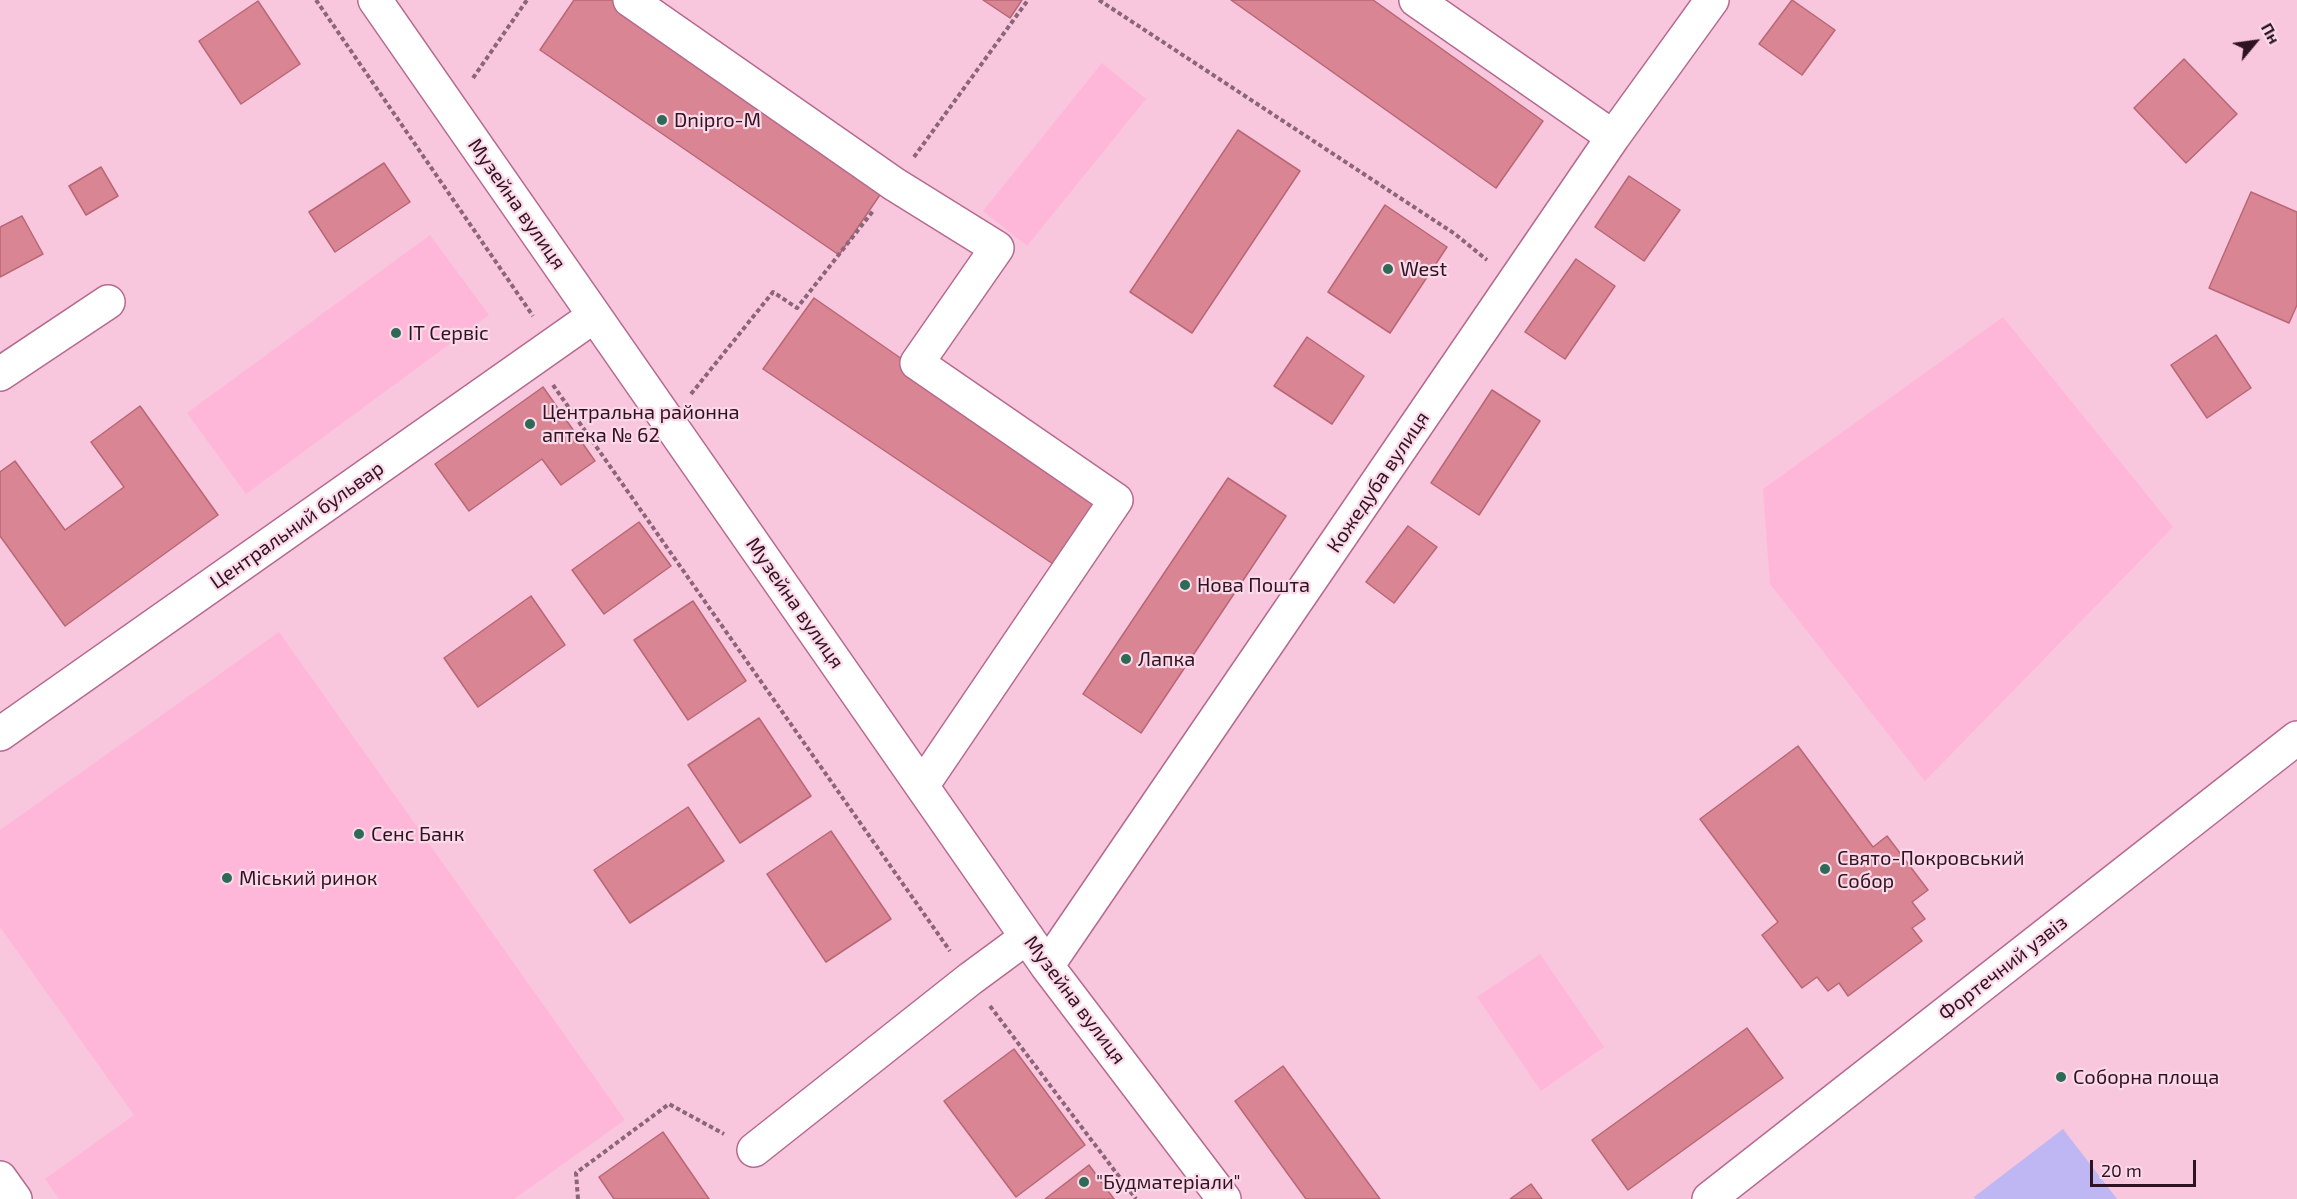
<!DOCTYPE html>
<html>
<head>
<meta charset="utf-8">
<style>
  body { margin:0 }
  #map { position:relative; width:2297px; height:1199px; overflow:hidden; background:#f8c6dd; font-family:"Exo 2",sans-serif }
  canvas { display:block }
  .north { position:absolute; left:2225px; top:12px; width:60px; height:60px; -webkit-text-stroke:4px #fbd9e8; paint-order:stroke; rotate:61deg; font-size:16px; font-weight:700; line-height:24px; text-align:center; color:#301322 }
  .north::after { content:''; display:block; margin:auto; width:21px; height:27px; background:#301322; clip-path:polygon(50% 0,100% 100%,50% 72%,0 100%) }
  .scale { position:absolute; left:2090px; top:1160px; width:106px; height:27px; box-sizing:border-box; border:3px solid #301322; border-top:0; padding-left:8px; font-size:18px; line-height:21px; white-space:nowrap; color:#301322; -webkit-text-stroke:4px #fbd9e8; paint-order:stroke }
</style>
</head>
<body>
<div id="map">
<canvas width="2297" height="1199"></canvas>
<div class="north">Пн</div>
<div class="scale">20 m</div>
</div>
<script>
const g = document.querySelector('canvas').getContext('2d');
g.lineJoin = 'round';
function fillPath(path, color) {
  g.fillStyle = color;
  g.fill(path, 'evenodd');
}
function shape(rows) {
  const path = new Path2D();
  for (const r of rows) {
    path.moveTo(r[0], r[1]);
    for (let i = 2; i < r.length; i += 2) path.lineTo(r[i], r[i + 1]);
  }
  return path;
}
function trace(path, color, width, dash) {
  g.strokeStyle = color;
  g.lineWidth = width;
  g.lineCap = dash ? 'butt' : 'round';
  g.setLineDash(dash || []);
  g.stroke(path);
}
function label(font, color, halo, rows, align = 'center') {
  g.font = font + ' "Exo 2",sans-serif';
  g.lineWidth = 4.5;
  g.setLineDash([]);
  g.textBaseline = 'middle';
  g.strokeStyle = halo;
  g.fillStyle = color;
  for (const [text, x, y, turn = 0] of rows) {
    g.save();
    g.translate(x, y);
    g.rotate((+turn || 0) * Math.PI / 180);
    g.textAlign = isNaN(turn) ? turn : align;
    if (halo) g.strokeText(text, 0, 0);
    g.fillText(text, 0, 0);
    g.restore();
  }
}
fillPath(shape([
  [1102,63,1146,99,1027,246,983,211],
  [430,235,489,315,246,494,187,413],
  [2003,317,2173,527,1925,781,1770,584,1763,489],
  [279,632,625,1120,514,1199,59,1199,45,1179,134,1115,0,927,0,830],
  [1540,954,1604,1047,1541,1091,1477,997]
]), '#ffb7d9');
fillPath(shape([
  [2063,1129,2117,1199,1975,1199,1974,1197]
]), '#beb7f3');
const building = shape([
  [574,0,621,0,888,183,839,255,540,50,574,0],
  [983,0,1022,0,1010,18,983,0],
  [1231,0,1373,0,1543,121,1496,188,1231,0],
  [1792,0,1835,30,1802,75,1759,44,1792,0],
  [258,1,300,64,241,104,199,41,258,1],
  [2184,59,2237,114,2186,163,2134,108,2184,59],
  [1238,130,1300,171,1192,333,1130,292,1238,130],
  [384,163,410,202,335,252,309,212,384,163],
  [101,167,118,196,86,215,69,186,101,167],
  [1629,176,1680,210,1644,261,1595,227,1629,176],
  [2251,192,2297,212,2297,305,2289,323,2209,288,2251,192],
  [1385,205,1447,247,1390,333,1328,292,1385,205],
  [22,216,43,254,0,277,0,227,22,216],
  [1576,259,1615,286,1565,359,1525,332,1576,259],
  [814,298,1108,502,1065,572,763,369,814,298],
  [2216,335,2251,388,2207,418,2171,365,2216,335],
  [1307,337,1364,376,1332,424,1274,386,1307,337],
  [543,387,595,461,561,485,542,459,469,511,435,464,543,387],
  [1492,390,1540,421,1479,515,1431,483,1492,390],
  [140,406,218,515,65,626,0,536,0,472,15,461,65,530,124,487,91,442,140,406],
  [1228,478,1286,516,1141,733,1083,694,1228,478],
  [639,522,671,566,604,614,572,570,639,522],
  [1408,526,1437,547,1394,603,1366,582,1408,526],
  [531,596,565,645,478,707,444,658,531,596],
  [693,601,746,681,688,720,634,640,693,601],
  [759,718,811,796,740,843,688,765,759,718],
  [1798,746,1873,847,1887,836,1928,890,1912,902,1925,919,1912,928,1922,941,1848,996,1839,983,1828,991,1817,977,1802,988,1762,935,1778,922,1700,819,1798,746],
  [688,807,724,861,630,923,594,870,688,807],
  [831,831,891,919,826,962,767,874,831,831],
  [1747,1028,1783,1078,1628,1190,1592,1140,1747,1028],
  [1014,1049,1085,1145,1016,1197,944,1101,1014,1049],
  [1283,1066,1380,1199,1306,1199,1235,1101,1283,1066],
  [663,1132,709,1199,614,1199,599,1177,663,1132],
  [1089,1165,1114,1199,1045,1199,1089,1165],
  [1531,1184,1542,1199,1510,1199,1531,1184]
]);
fillPath(building, '#da8593');
trace(building, '#b96775', 1.5);
const minor = shape([
  [375,0,1047,966,1224,1199],
  [630,0,894,184,997,248,917,363,1116,500,922,786],
  [1416,0,1613,137],
  [0,374,108,302],
  [0,734,594,316],
  [1047,966,1613,137,1712,0],
  [754,1150,970,979,1027,937],
  [0,1178,15,1199],
  [1709,1199,2297,738]
]);
trace(minor, '#b56a90', 36);
trace(shape([
  [316,0,533,316],
  [1099,0,1455,234,1487,260],
  [473,78,527,0],
  [914,157,1028,0],
  [553,385,950,951],
  [691,394,773,292,797,308,873,211],
  [990,1006,1136,1199],
  [578,1199,576,1173,669,1104,724,1134]
]), '#8c6578', 4, [4.5, 3]);
trace(minor, '#fff', 33);
for (const [x, y, r, color] of [
  [662,120,6,"#2d6b57"],
  [1388,269,6,"#2d6b57"],
  [396,333,6,"#2d6b57"],
  [530,424,6,"#2d6b57"],
  [1185,585,6,"#2d6b57"],
  [1126,659,6,"#2d6b57"],
  [359,834,6,"#2d6b57"],
  [1825,869,6,"#2d6b57"],
  [227,878,6,"#2d6b57"],
  [2061,1077,6,"#2d6b57"],
  [1084,1182,6,"#2d6b57"]
]) {
  const dot = new Path2D();
  dot.arc(x, y, r, 0, 2 * Math.PI);
  g.fillStyle = color;
  g.fill(dot);
  trace(dot, '#fbd9e8', 2);
}
label('20px', '#301322', '#fbd9e8', [
  ["Dnipro-M",674,120],
  ["West",1400,269],
  ["IT Сервіс",408,333],
  ["Центральна районна",542,412],
  ["аптека № 62",542,435],
  ["Нова Пошта",1197,585],
  ["Лапка",1138,659],
  ["Сенс Банк",371,834],
  ["Свято-Покровський",1837,858],
  ["Собор",1837,881],
  ["Міський ринок",239,878],
  ["Соборна площа",2073,1077],
  ["\"Будматеріали\"",1096,1182]
], 'left');
label('20px', '#301322', '#fbd9e8', [
  ["Музейна вулиця",517,204,55],
  ["Кожедуба вулиця",1378,482,-56],
  ["Центральний бульвар",297,525,-35],
  ["Музейна вулиця",795,603,55],
  ["Фортечний узвіз",2003,968,-38],
  ["Музейна вулиця",1075,1000,53]
]);
</script>
</body>
</html>
